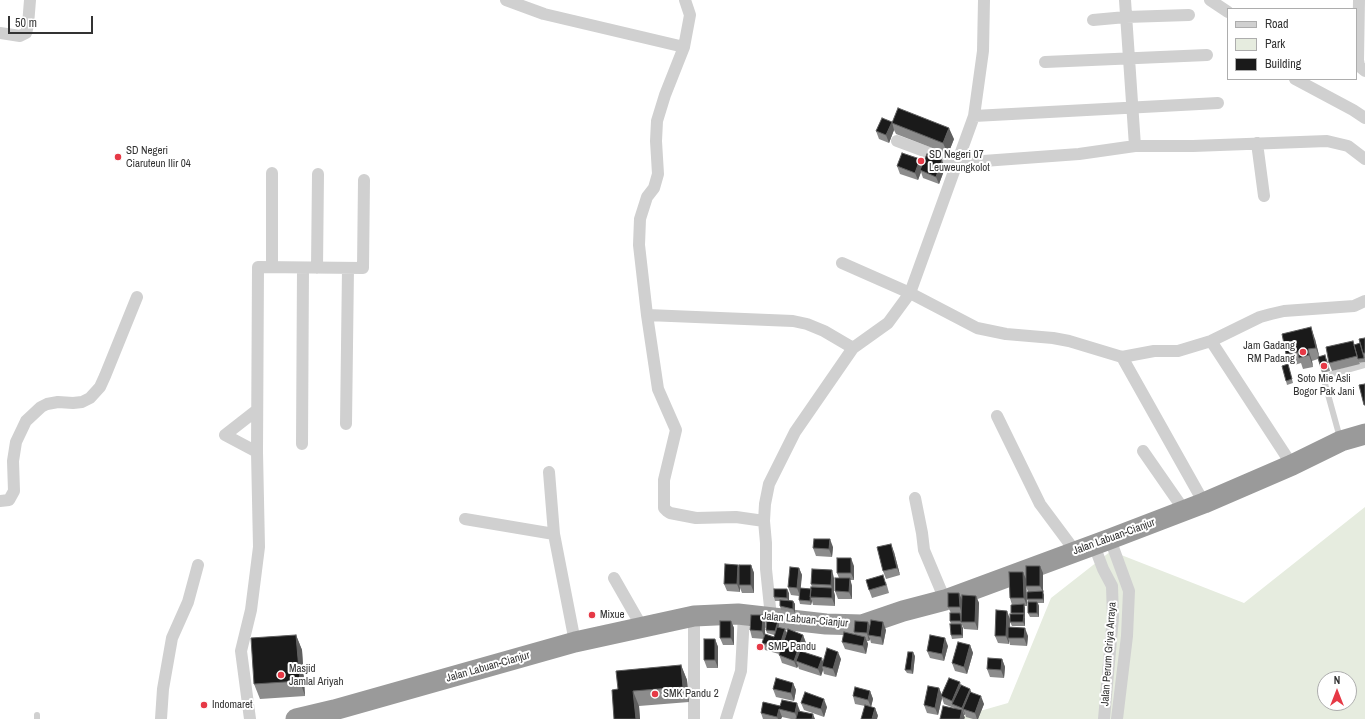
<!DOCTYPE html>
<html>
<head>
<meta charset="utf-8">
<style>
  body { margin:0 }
  #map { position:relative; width:1365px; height:719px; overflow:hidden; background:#fff; font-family:"Archivo Narrow",sans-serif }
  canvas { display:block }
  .legend { position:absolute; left:1227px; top:8px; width:130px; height:72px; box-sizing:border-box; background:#fff; border:1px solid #adadad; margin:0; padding:5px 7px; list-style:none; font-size:12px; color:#333 }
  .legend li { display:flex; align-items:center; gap:8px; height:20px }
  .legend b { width:20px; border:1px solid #adadad }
  .north { position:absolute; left:1317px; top:671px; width:40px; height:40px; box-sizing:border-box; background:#fff; border:1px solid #adadad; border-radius:50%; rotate:0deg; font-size:11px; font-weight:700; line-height:16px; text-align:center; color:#333 }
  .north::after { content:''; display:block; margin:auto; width:14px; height:18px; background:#e63946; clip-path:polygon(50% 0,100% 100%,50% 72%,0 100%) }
  .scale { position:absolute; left:8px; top:16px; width:85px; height:18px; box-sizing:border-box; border:2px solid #333; border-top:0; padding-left:5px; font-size:12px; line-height:14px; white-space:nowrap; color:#333; -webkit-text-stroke:3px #fff; paint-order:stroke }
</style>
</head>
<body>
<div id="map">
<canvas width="1365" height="719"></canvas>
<ul class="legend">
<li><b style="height:5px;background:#d0d0d0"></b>Road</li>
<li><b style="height:11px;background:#e6ecdf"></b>Park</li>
<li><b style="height:11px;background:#1a1a1a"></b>Building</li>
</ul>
<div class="north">N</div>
<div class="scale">50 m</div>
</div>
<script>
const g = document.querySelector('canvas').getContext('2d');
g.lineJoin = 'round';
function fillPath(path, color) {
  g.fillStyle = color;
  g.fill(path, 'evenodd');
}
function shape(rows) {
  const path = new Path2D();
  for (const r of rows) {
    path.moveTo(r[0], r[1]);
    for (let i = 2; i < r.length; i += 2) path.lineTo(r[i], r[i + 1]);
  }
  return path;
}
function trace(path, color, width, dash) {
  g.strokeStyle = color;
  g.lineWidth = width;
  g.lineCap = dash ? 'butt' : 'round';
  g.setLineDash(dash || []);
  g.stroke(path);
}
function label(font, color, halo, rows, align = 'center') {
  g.font = font + ' "Archivo Narrow",sans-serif';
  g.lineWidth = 4;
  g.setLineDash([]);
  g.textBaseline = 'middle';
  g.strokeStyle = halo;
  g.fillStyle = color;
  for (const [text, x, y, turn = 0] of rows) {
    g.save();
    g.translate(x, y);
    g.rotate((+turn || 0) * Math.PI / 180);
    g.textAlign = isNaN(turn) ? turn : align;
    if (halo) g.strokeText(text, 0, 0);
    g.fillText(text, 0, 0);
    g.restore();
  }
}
fillPath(shape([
  [1365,507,1365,719,952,719,1008,703,1051,598,1111,551,1244,603],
  [1325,679,1349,679,1349,703,1325,703]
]), '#e6ecdf');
trace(shape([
  [1340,438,1324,380,1329,375,1365,365],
  [37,719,37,715]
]), '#d0d0d0', 6);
trace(shape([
  [506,0,544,14,684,47],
  [685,0,690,15,684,47,665,95,657,121,656,141,658,174,654,188,647,197,640,219,639,245,647,315,658,389,676,430,664,480,664,508,667,511,670,513,696,518,736,517,764,521],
  [1125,0,1135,146],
  [1210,0,1228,12],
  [1359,0,1358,60,1359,66,1365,71],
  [1093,20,1126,17,1189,15],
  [0,33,20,36,26,33,28,25,30,0],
  [1045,62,1207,55],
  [1295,79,1353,110,1365,118],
  [974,116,1218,103],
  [897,141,956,163,1079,154,1135,146,1193,146,1327,141,1348,146,1365,159],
  [1257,143,1264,196],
  [842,263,910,293,977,328,1006,334,1053,338,1069,341,1122,357,1154,351,1178,351,1211,341,1260,317,1271,314,1284,311,1354,306,1365,301],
  [272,267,272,173],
  [317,268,318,174],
  [647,315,793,321,807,324,824,331,853,348],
  [1211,341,1292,465],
  [1122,357,1204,503],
  [997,416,1040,504,1075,551],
  [346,424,348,268],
  [302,444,303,268],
  [1143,451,1184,510],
  [257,452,225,435,257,410],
  [549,472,554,534,575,642],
  [915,498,922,533,924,550,945,600],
  [0,501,9,500,14,491,13,461,16,442,26,421,41,407,47,404,58,402,73,403,82,402,90,398,100,387,105,376,137,297],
  [465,519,554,534],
  [1110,539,1129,591,1127,636,1117,719],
  [1094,545,1103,569,1112,586,1113,617,1104,719],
  [614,578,642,627],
  [694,616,694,719],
  [771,617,766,569,766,543,764,521,765,504,769,484,795,432,853,348,888,323,910,293,974,116,983,51,984,0],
  [161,719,163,689,172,638,188,602,198,565],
  [250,719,241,651,251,610,259,547,257,452,258,267,363,268,364,180],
  [726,719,741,671,744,615]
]), '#d0d0d0', 12);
trace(shape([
  [296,719,334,710,575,642,694,616,738,614,826,624,862,625,903,611,945,600,1110,539,1204,503,1292,465,1341,441,1365,434]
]), '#9a9a9a', 21);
fillPath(shape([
  [892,122,954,139,948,154,896,134,894,130,889,143,879,139,876,131],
  [922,165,945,168,939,184,923,178,921,172,918,180,900,174,897,166],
  [1365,338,1365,362,1359,363,1359,362,1360,364,1332,371,1329,363,1354,345,1360,343],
  [1315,339,1319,356,1327,359,1330,371,1322,373,1318,359,1312,361,1313,367,1303,369,1301,363,1291,366,1286,354],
  [1288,364,1293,383,1287,385,1286,381],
  [833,547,832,557,816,556,813,548],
  [894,552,900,575,886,579,883,571],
  [751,565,754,573,754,593,742,593,740,588,740,592,727,591,724,584,739,568],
  [854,566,854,580,850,580,852,586,852,599,838,599,835,591,839,578,837,573],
  [1040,566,1043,573,1043,593,1044,595,1044,603,1038,603,1039,606,1039,617,1030,617,1028,613,1028,602,1027,599,1028,592,1026,586],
  [799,568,802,575,800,588,811,589,812,587,811,584,834,578,834,592,835,596,835,606,813,605,812,601,811,605,800,604,799,600,799,596,791,595,788,587],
  [1026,579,1027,606,1024,606,1025,608,1025,617,1024,617,1025,618,1025,626,1012,626,1010,622,1012,614,1012,605,1010,598],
  [886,582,889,593,872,598,869,590],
  [789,593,789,600,793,601,795,604,795,613,781,610,780,606,780,601,775,601,774,597],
  [959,593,962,600,976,596,979,603,978,630,964,629,962,625,963,638,952,639,951,635,951,624,950,621,951,613,948,607],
  [763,615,765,623,765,635,774,637,774,635,767,633,766,630,778,621,779,625,779,627,785,629,786,633,803,635,806,643,803,652,823,661,841,659,836,677,824,674,823,670,821,676,799,669,798,666,797,668,782,663,779,654,765,650,762,643,764,639,752,638,750,630],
  [1010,619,1010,627,1028,636,1027,646,1010,645,1009,641,1009,644,998,643,995,636],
  [731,621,734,628,734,645,723,645,720,638],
  [870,627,886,630,883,645,871,643,870,639,869,641,867,641,868,644,866,654,845,649,842,642,855,634,854,632],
  [296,635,302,650,305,696,260,699,254,684],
  [715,639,718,647,718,668,707,668,704,660],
  [970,645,973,653,967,674,955,671,952,663],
  [948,646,944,661,930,658,927,651],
  [915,656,913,674,907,673,905,670],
  [1002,659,1005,667,1004,678,990,677,987,669],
  [681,665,687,680,689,702,639,706,640,719,614,719,618,689],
  [793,683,796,690,794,701,776,697,773,689],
  [961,685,972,693,984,704,978,719,973,719,966,717,965,714,965,715,963,715,964,719,940,719,954,709,954,708,944,704,942,698,938,715,927,713,924,705,939,688,942,695],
  [870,691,873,699,871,707,875,708,878,716,865,706,855,704,853,696],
  [763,702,800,711,815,719,791,719,782,717,781,719,763,719,761,713],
  [801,703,827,707,824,717,804,710]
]), '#8c8c8c');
fillPath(shape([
  [892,122,894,130,889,143,886,135],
  [949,128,954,139,948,154,943,143],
  [920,159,923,167,920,170,921,172,918,180,915,173],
  [942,160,945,168,939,184,936,177],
  [1311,327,1315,339,1320,359,1316,348],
  [1308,349,1312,361,1313,367,1309,355],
  [830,539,833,547,832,557,829,549],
  [891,544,894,552,900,575,897,568],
  [851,558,854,566,854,580,851,573],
  [738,565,741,572,739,585,740,588,740,592,737,584],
  [751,565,754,573,754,593,751,585],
  [1040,566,1043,573,1043,593,1044,595,1044,603,1043,599,1043,592,1040,586],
  [799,568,802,575,800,596,797,588],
  [832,570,834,578,834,592,835,596,835,606,832,598,832,589,831,585],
  [1023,572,1026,579,1027,606,1024,598],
  [850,578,852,586,852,599,849,592],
  [787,589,789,593,789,602,787,598],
  [811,589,810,597,812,601,811,605,810,601],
  [959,593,962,600,962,615,960,607],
  [976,596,979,603,978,630,975,622],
  [793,601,795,604,795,613,793,609],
  [1037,602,1039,606,1039,617,1037,613],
  [1024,604,1025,608,1025,617,1024,613],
  [1007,611,1010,619,1009,638,1008,638,1009,641,1009,644,1006,636],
  [1024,614,1025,618,1025,626,1023,622],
  [763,615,765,623,765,639,762,631],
  [731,621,734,628,734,645,731,638],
  [778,621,779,625,777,635,776,631],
  [868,622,871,630,868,635,870,639,869,641,867,633],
  [883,622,886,630,883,645,881,637],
  [961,624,963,628,963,638,962,635],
  [1025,628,1028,636,1027,646,1024,638],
  [785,629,788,637,782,655,779,648],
  [296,635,302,650,305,696,300,681],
  [803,635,806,643,799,662,796,661,798,666,797,668,794,661],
  [865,637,868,644,866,654,863,646],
  [945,638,948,646,944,661,942,654],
  [715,639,718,647,718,668,715,660],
  [970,645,973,653,967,674,964,667],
  [838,652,841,659,836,677,833,669],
  [913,652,915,656,913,674,911,670],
  [822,658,824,666,822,666,823,670,821,676,818,669],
  [1002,659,1005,667,1004,678,1001,670],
  [681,665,687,680,689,702,683,687],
  [960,682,962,690,953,704,952,701],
  [793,683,796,690,794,701,791,693],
  [939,688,942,696,941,696,942,698,938,715,935,708],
  [970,689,973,696,963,709,965,714,965,715,962,708],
  [633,691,639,706,640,719,636,719],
  [870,691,873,699,871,707,868,700],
  [981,696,984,704,978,719,977,719,975,713],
  [824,699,827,707,824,717,821,709],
  [797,703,800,711,798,719,797,719,795,713],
  [875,708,878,716,877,719,872,719],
  [779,709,782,717,781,719,778,719,777,717],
  [962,710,965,718,964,719,960,719],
  [813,714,815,719,812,719]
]), '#5f5f5f');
const building = shape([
  [898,108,949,128,943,143,892,123,898,108],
  [882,118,892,122,886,135,876,131,882,118],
  [902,153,920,159,915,173,897,166,902,153],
  [927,154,942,160,936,177,920,170,927,154],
  [1311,327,1316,348,1308,349,1309,355,1299,358,1298,352,1286,354,1282,334,1311,327],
  [1365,338,1365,353,1363,353,1359,339,1365,338],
  [1353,341,1357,356,1329,363,1326,347,1353,341],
  [1360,343,1364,358,1358,359,1354,345,1360,343],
  [1325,355,1328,367,1321,369,1318,357,1325,355],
  [1288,364,1292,379,1286,381,1282,366,1288,364],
  [1365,384,1365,405,1364,405,1359,385,1365,384],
  [814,539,830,539,829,549,813,548,814,539],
  [891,544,897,568,883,571,877,547,891,544],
  [837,558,851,558,851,573,837,573,837,558],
  [725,564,738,565,737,584,724,584,725,564],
  [739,565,751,565,751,585,739,585,739,565],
  [1026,566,1040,566,1040,586,1026,586,1026,566],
  [790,567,799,568,797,588,788,587,790,567],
  [812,569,832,570,831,585,811,584,812,569],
  [1009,572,1023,572,1024,598,1010,598,1009,572],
  [883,575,886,585,869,590,866,580,883,575],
  [835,578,850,578,849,592,835,591,835,578],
  [811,587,832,588,832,598,810,597,811,587],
  [800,588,811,589,810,601,799,600,800,588],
  [774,589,787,589,787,598,774,597,774,589],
  [1043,591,1043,599,1027,599,1027,592,1043,591],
  [948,593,959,593,960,607,948,607,948,593],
  [962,595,976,596,975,622,961,622,962,595],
  [780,600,793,601,793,609,780,606,780,600],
  [1028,602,1037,602,1037,613,1028,613,1028,602],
  [1024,604,1024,613,1011,613,1011,605,1024,604],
  [996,610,1007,611,1006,636,995,636,996,610],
  [950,613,960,613,961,621,950,621,950,613],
  [1010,614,1024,614,1023,622,1010,622,1010,614],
  [751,615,763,615,762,631,750,630,751,615],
  [767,619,778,621,775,631,766,630,767,619],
  [871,620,883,622,881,637,868,635,871,620],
  [720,621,731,621,731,638,720,638,720,621],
  [855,621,868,622,867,633,854,632,855,621],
  [950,624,961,624,962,635,951,635,950,624],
  [777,627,785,629,779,648,762,643,765,634,774,637,777,627],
  [1008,627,1025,628,1024,638,1008,638,1008,627],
  [788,629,803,635,794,661,779,655,788,629],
  [844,632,865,637,863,646,842,642,844,632],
  [296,635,300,681,254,684,251,638,296,635],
  [930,635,945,638,942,654,927,651,930,635],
  [704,639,715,639,715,660,704,660,704,639],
  [958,642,970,645,964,667,952,663,958,642],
  [827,648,838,652,833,669,822,666,827,648],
  [800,651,822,658,818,669,796,661,800,651],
  [908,652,913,652,911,670,905,670,908,652],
  [988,658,1002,659,1001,670,987,669,988,658],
  [681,665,683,687,633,691,636,719,614,719,612,690,618,689,616,671,681,665],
  [776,678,793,683,791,693,773,689,776,678],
  [949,678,960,682,952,701,941,696,949,678],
  [961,685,970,689,962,708,952,704,961,685],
  [928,686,939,688,935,708,924,705,928,686],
  [855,687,870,691,868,700,853,696,855,687],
  [805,692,824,699,821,709,801,703,805,692],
  [970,692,981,696,975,713,963,709,970,692],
  [782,700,797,703,795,713,779,709,777,717,761,713,763,702,780,706,782,700],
  [865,705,875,708,872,719,861,719,865,705],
  [943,706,962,710,960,719,940,719,943,706],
  [798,711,813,714,812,719,796,719,798,711]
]);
fillPath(building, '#1a1a1a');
trace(building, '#5f5f5f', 1);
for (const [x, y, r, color] of [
  [118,157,4,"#e63946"],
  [921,161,4,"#e63946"],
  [1303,352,4,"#e63946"],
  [1324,366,4,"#e63946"],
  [592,615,4,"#e63946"],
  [760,647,4,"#e63946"],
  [281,675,4,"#e63946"],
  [655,694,4,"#e63946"],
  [204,705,4,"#e63946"]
]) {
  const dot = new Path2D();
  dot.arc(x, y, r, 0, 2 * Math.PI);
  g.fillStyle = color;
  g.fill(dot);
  trace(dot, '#fff', 1.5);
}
label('11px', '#333', '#fff', [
  ["SD Negeri",126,151],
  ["Ciaruteun Ilir 04",126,164],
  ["SD Negeri 07",929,155],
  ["Leuweungkolot",929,168],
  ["Jam Gadang",1295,346,"right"],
  ["RM Padang",1295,359,"right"],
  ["Soto Mie Asli",1324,379,"center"],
  ["Bogor Pak Jani",1324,392,"center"],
  ["Mixue",600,615],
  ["SMP Pandu",768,647],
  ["Masjid",289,669],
  ["Jamlal Ariyah",289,682],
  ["SMK Pandu 2",663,694],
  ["Indomaret",212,705]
], 'left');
label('11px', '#333', '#fff', [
  ["Jalan Labuan-Cianjur",1114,537,-20],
  ["Jalan Labuan-Cianjur",805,620,5],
  ["Jalan Perum Griya Arraya",1109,654,-86],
  ["Jalan Labuan-Cianjur",488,667,-16]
]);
</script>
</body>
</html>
